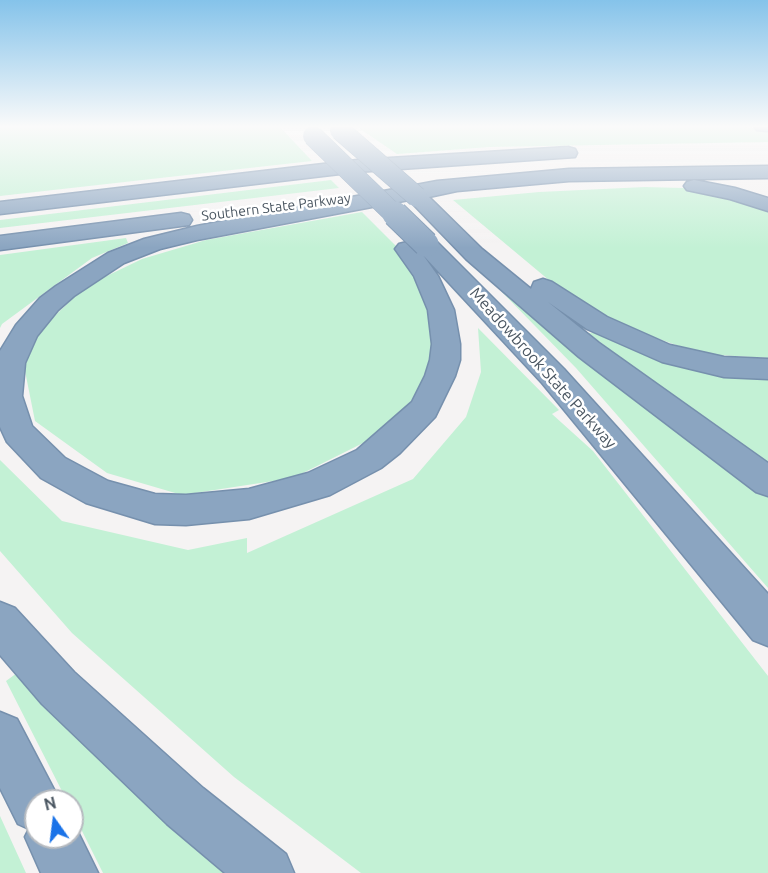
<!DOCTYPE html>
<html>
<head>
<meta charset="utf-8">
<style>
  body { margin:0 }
  #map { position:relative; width:768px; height:873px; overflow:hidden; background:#f5f3f3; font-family:Ubuntu,sans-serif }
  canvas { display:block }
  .north { position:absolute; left:24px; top:789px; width:60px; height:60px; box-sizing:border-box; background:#fff; border:2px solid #b7bbc0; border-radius:50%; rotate:346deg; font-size:16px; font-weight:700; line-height:24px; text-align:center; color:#4a5661 }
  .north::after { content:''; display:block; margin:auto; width:21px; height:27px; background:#1a73e8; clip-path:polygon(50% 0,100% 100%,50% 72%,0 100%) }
</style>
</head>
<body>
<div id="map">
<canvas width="768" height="873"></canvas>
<div class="north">N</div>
</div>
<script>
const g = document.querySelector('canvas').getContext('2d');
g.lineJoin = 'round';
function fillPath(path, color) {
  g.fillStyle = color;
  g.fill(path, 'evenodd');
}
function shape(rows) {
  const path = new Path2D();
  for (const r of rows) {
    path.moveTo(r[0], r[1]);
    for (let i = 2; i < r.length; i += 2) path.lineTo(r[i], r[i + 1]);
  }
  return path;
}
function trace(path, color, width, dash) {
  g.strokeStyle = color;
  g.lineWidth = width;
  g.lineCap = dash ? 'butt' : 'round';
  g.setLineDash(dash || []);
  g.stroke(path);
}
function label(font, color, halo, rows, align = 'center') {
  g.font = font + ' Ubuntu,sans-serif';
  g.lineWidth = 5;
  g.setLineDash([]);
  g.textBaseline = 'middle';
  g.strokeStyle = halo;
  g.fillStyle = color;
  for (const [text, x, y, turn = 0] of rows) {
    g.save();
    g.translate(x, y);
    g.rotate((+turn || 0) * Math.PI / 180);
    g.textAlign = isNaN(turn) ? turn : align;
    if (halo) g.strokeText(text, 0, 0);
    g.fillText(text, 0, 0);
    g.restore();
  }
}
fillPath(shape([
  [0,126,279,126,312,161,0,196],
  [356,126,732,126,768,129,768,142,490,147,397,154],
  [331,180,339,188,0,228,0,220],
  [645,187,683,188,756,205,768,210,768,358,702,354,619,325,568,296,453,200,539,192],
  [362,212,404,254,439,319,435,369,389,430,293,478,182,495,107,473,35,421,24,366,42,328,86,286,142,259,206,240],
  [126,238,128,243,92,258,2,324,0,328,0,255],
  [500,290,768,497,768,588,576,368],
  [478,328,559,410,552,414,593,451,768,676,768,873,361,873,234,777,72,633,0,551,0,460,62,521,188,550,247,538,247,553,413,479,466,417,481,372],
  [603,332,676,366,768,379,768,462,676,399,588,333],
  [21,670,258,873,103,873,72,811,72,801,67,801,6,681],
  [0,816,26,873,0,873]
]), '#c3f1d5');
const highway = shape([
  [754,126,768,126,768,131,757,130,754,126],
  [568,147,575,149,577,153,575,157,357,172,0,214,0,202,357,160,568,147],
  [768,166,768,178,569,181,457,191,429,197,482,249,531,289,534,282,543,279,552,282,607,317,670,345,724,357,768,359,768,379,724,377,662,362,587,329,548,302,599,343,768,463,768,496,756,492,579,357,466,259,409,200,197,240,160,249,124,263,74,296,58,310,37,336,25,363,22,396,32,426,65,458,108,481,155,494,186,495,249,489,308,473,357,450,412,402,425,376,430,360,432,344,428,310,414,276,395,249,399,244,407,242,414,244,418,239,426,237,434,239,564,369,768,594,768,646,753,640,542,383,423,255,438,276,454,310,460,344,460,360,455,376,435,417,400,453,381,468,330,495,249,519,186,525,155,524,86,503,41,478,7,442,0,427,0,351,16,325,40,298,56,286,108,253,144,239,197,226,437,181,569,169,768,166],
  [694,180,735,188,768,198,768,211,730,199,687,190,684,186,687,182,694,180],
  [181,213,189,215,192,220,189,225,0,250,0,236,181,213],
  [0,602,15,608,74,672,203,788,286,854,294,873,225,873,167,824,42,704,0,655,0,602],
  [0,712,17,719,60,801,36,801,36,837,72,837,72,820,98,873,41,873,25,837,29,829,18,824,0,788,0,712]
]);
trace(highway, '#7690ad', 3);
fillPath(highway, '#8ba5c1');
const highwayBridgeFar1 = shape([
  [340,130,417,197],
  [313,136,396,216]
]);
const highwayBridge = shape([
  [395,214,426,244]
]);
trace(highwayBridgeFar1, '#7690ad', 21, []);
trace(highwayBridge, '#7690ad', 27, []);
trace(highwayBridgeFar1, '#8ba5c1', 20);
trace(highwayBridge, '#8ba5c1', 25);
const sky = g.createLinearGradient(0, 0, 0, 248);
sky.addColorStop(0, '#85c3ea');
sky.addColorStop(0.51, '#fafafa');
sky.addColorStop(1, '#fafafa00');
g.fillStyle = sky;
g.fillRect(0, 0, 768, 248);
label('14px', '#4a5661', '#fff', [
  ["Southern State Parkway",276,207,-7]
]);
label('16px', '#4a5661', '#fff', [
  ["Meadowbrook State Parkway",543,368,48]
]);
</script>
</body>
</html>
